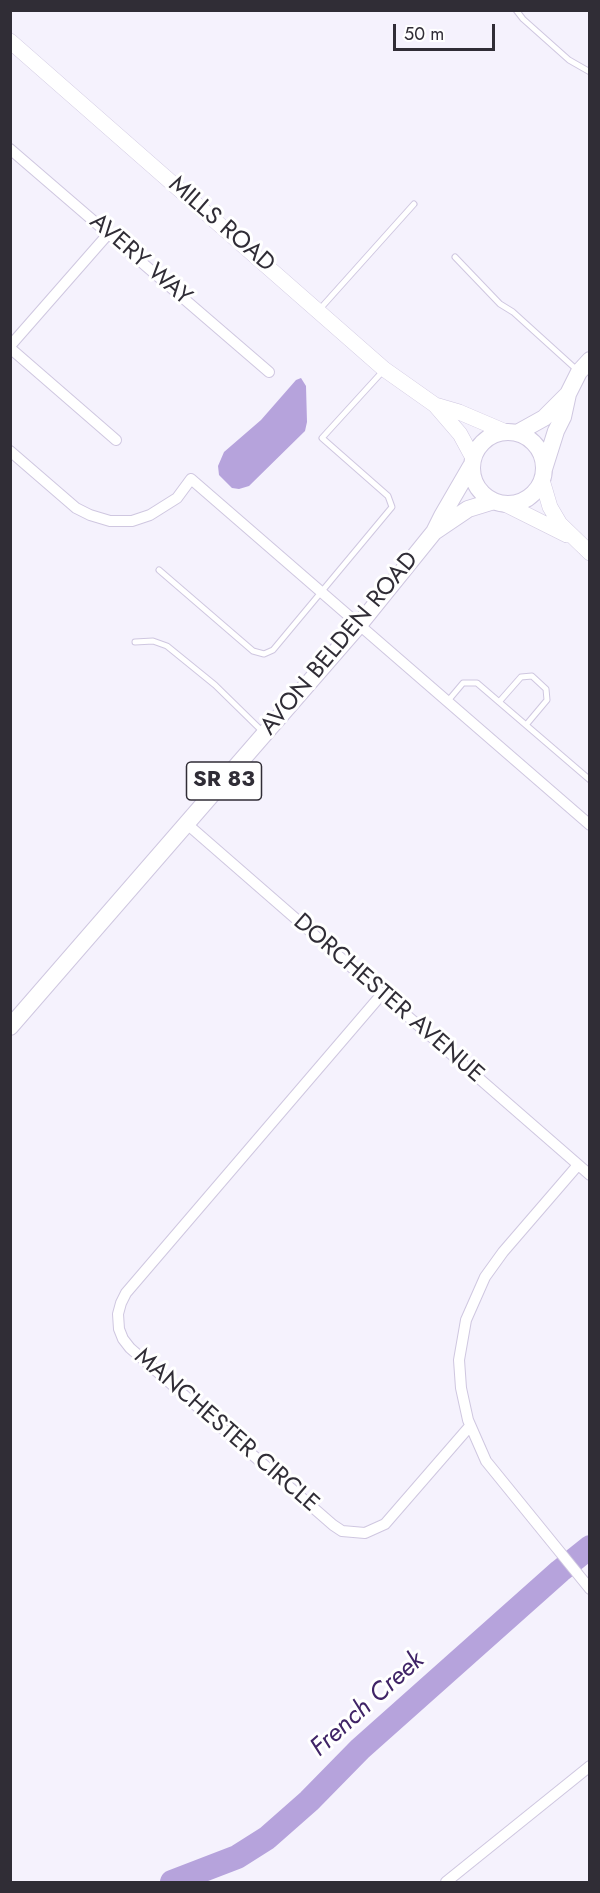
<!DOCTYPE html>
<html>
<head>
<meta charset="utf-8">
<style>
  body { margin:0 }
  #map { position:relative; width:600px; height:1893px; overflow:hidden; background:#f5f2fd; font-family:Jost,sans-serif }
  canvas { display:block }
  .frame { position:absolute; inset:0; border:12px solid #302d36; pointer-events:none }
  .scale { position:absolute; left:393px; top:24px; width:102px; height:27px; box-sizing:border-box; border:3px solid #302d36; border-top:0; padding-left:8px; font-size:18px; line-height:21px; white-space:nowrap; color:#302d36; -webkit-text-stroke:4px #fff; paint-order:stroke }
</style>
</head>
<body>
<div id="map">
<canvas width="600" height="1893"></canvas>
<div class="frame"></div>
<div class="scale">50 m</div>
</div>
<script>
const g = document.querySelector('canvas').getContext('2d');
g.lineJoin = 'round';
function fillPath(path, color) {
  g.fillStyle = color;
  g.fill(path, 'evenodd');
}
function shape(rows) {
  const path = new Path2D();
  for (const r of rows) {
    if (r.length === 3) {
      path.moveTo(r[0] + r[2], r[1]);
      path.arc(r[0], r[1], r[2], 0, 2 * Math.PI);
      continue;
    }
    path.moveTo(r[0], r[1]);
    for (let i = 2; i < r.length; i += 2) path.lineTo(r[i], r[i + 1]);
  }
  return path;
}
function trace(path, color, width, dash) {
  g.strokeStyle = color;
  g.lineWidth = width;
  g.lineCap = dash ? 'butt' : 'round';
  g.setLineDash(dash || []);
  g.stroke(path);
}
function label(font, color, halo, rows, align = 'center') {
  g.font = font + ' Jost,sans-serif';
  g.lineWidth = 6;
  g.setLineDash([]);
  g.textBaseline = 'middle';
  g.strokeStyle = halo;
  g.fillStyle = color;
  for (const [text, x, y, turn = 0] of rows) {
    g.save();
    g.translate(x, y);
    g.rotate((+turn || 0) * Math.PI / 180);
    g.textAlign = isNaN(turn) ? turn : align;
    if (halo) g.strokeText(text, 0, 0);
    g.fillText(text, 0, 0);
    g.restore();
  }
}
fillPath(shape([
  [301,378,306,386,307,422,305,431,249,486,239,489,232,488,219,475,218,466,224,452,261,420,296,380]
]), '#b6a3dc');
trace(shape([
  [172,1882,237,1857,267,1838,309,1801,360,1749,560,1571,590,1547]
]), '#b6a3dc', 24);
const lane = shape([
  [516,10,523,19,569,60,590,72],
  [455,257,500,304,513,312,577,370],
  [319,310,414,204],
  [159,570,253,651,264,654,273,650,392,507,388,496,322,438,383,371],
  [135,642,153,641,167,646,215,685,262,731],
  [447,702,463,683,477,683,590,780],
  [499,702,521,677,532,676,546,689,547,700,526,725]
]);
const street = shape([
  [10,149,269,372],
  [10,346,109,233],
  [10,348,116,440],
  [10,451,76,508,90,515,110,521,132,521,150,515,177,498,191,479,590,825],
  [187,824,590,1175],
  [382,994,126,1293,121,1303,118,1314,119,1329,123,1339,130,1348,333,1525,342,1531,365,1533,385,1524,470,1426],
  [578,1165,503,1252,485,1277,466,1320,459,1360,461,1388,468,1420,486,1461,590,1589],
  [446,1882,590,1766]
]);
const secondary = shape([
  [10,41,384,369,435,405,460,434,473,458],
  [435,405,459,412,506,432],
  [542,480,550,507,560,524,590,553],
  [505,504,567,535]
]);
const primary = shape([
  [508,468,36],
  [517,433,544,418,568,394],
  [544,469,556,431,563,417,568,394,579,372,590,360],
  [434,532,468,509,494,501],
  [10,1027,359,625,434,532,442,516,471,466]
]);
trace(lane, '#cfc7e0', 7);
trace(street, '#cfc7e0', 12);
trace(secondary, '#cfc7e0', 16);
trace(primary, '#cfc7e0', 18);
trace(lane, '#fff', 5);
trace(street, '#fff', 10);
trace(secondary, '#fff', 15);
trace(primary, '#fff', 16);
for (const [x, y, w] of [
  [224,781,75]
]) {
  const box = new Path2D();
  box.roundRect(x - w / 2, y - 19, w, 38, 4.5);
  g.fillStyle = '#fff';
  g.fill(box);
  trace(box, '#302d36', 1.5);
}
label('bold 22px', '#302d36', null, [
  ["SR 83",224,781]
]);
label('24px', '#302d36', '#fff', [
  ["MILLS ROAD",221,225,41],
  ["AVERY WAY",140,260,41],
  ["AVON BELDEN ROAD",340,644,-50],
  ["DORCHESTER AVENUE",388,999,41],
  ["MANCHESTER CIRCLE",226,1431,41]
]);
label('italic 26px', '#402467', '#fff', [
  ["French Creek",368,1705,-42]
]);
</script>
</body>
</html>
